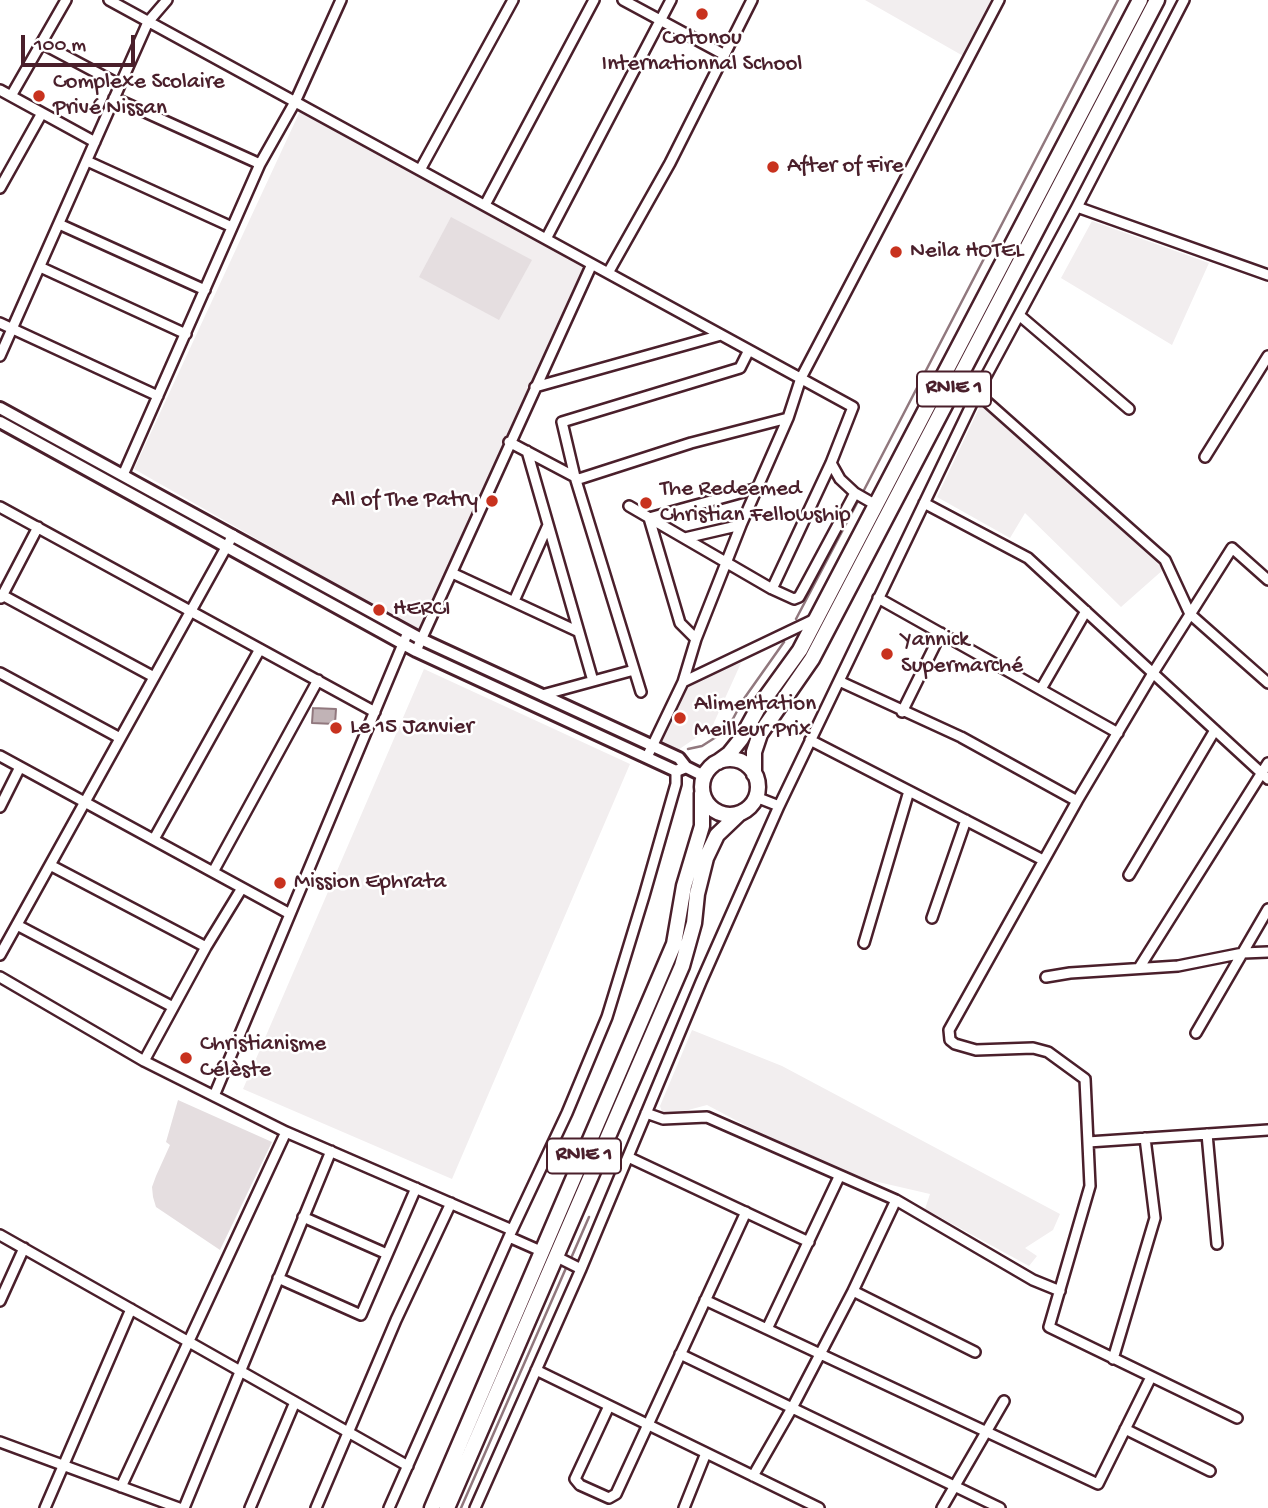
<!DOCTYPE html>
<html>
<head>
<meta charset="utf-8">
<style>
  body { margin:0 }
  #map { position:relative; width:1268px; height:1508px; overflow:hidden; background:#fff; font-family:"Gochi Hand",sans-serif }
  canvas { display:block }
  .scale { position:absolute; left:21px; top:35px; width:114px; height:32px; box-sizing:border-box; border:4px solid #4a1f2b; border-top:0; padding-left:9px; font-size:21px; line-height:24px; white-space:nowrap; color:#4a1f2b; -webkit-text-stroke:5px #fff; paint-order:stroke }
</style>
</head>
<body>
<div id="map">
<canvas width="1268" height="1508"></canvas>
<div class="scale">100 m</div>
</div>
<script>
const g = document.querySelector('canvas').getContext('2d');
g.lineJoin = 'round';
function fillPath(path, color) {
  g.fillStyle = color;
  g.fill(path, 'evenodd');
}
function shape(rows) {
  const path = new Path2D();
  for (const r of rows) {
    if (r.length === 3) {
      path.moveTo(r[0] + r[2], r[1]);
      path.arc(r[0], r[1], r[2], 0, 2 * Math.PI);
      continue;
    }
    path.moveTo(r[0], r[1]);
    for (let i = 2; i < r.length; i += 2) path.lineTo(r[i], r[i + 1]);
  }
  return path;
}
function trace(path, color, width, dash) {
  g.strokeStyle = color;
  g.lineWidth = width;
  g.lineCap = dash ? 'butt' : 'round';
  g.setLineDash(dash || []);
  g.stroke(path);
}
function label(font, color, halo, rows, align = 'center') {
  g.font = font + ' "Gochi Hand",sans-serif';
  g.lineWidth = 5;
  g.setLineDash([]);
  g.textBaseline = 'middle';
  g.strokeStyle = halo;
  g.fillStyle = color;
  for (const [text, x, y, turn = 0] of rows) {
    g.save();
    g.translate(x, y);
    g.rotate((+turn || 0) * Math.PI / 180);
    g.textAlign = isNaN(turn) ? turn : align;
    if (halo) g.strokeText(text, 0, 0);
    g.fillText(text, 0, 0);
    g.restore();
  }
}
fillPath(shape([
  [865,0,994,0,965,57],
  [301,109,587,267,422,633,134,469],
  [1092,221,1209,263,1172,345,1061,278],
  [981,404,1164,569,1121,607,1025,513,1010,538,937,497],
  [741,663,712,727,678,750,658,742,686,683],
  [424,669,630,764,452,1179,243,1089],
  [692,1030,782,1066,1060,1214,1053,1230,1025,1248,1037,1256,1029,1266,925,1209,930,1194,861,1178,760,1133,707,1105,677,1113,662,1112,660,1106]
]), '#f2eeef');
fillPath(shape([
  [451,217,532,260,499,320,419,277],
  [178,1100,272,1142,220,1250,156,1207,153,1197,152,1187,156,1176,170,1145,166,1142]
]), '#e5dee0');
const water = shape([
  [313,708,336,709,335,724,312,723,313,708]
]);
fillPath(water, '#c1b3b6');
trace(water, '#91787e', 2);
trace(shape([
  [863,492,1118,0],
  [796,619,857,503],
  [688,749,702,746,727,730,743,700,784,642],
  [572,1256,589,1217],
  [461,1508,566,1268]
]), '#91787e', 2.5);
const minor = shape([
  [109,0,853,407,831,463,772,589],
  [623,0,723,54],
  [41,43,120,85],
  [0,90,95,142],
  [11,96,66,0],
  [114,98,260,164],
  [87,161,232,227],
  [420,170,513,0],
  [0,188,42,113],
  [485,205,594,0],
  [1077,207,1268,275],
  [59,224,205,290],
  [546,239,671,0],
  [40,267,186,334],
  [608,273,670,163,752,0],
  [1019,315,1129,409],
  [0,323,158,396],
  [0,356,148,22,167,0],
  [959,379,979,389],
  [535,387,721,335],
  [977,393,1165,560,1190,614,1268,683],
  [509,442,579,479,691,443,788,418],
  [527,451,593,681],
  [1205,457,1268,356],
  [831,463,840,479,855,493,876,505],
  [123,475,260,164,295,102,341,0],
  [924,503,1028,558,1268,779],
  [629,506,772,589,794,599,799,597,804,588,855,493],
  [0,507,375,712],
  [685,538,741,525],
  [452,573,579,632],
  [2,595,154,677],
  [1,598,38,527],
  [878,598,1118,733],
  [514,601,548,525],
  [696,639,680,623,649,518,758,488],
  [416,651,592,264],
  [0,673,120,738],
  [839,681,961,737,1077,801],
  [683,682,815,619],
  [1041,689,1086,611],
  [641,692,575,477,562,422,740,368,749,350],
  [542,695,634,670],
  [902,712,941,633],
  [810,740,1043,860],
  [0,756,290,914],
  [647,757,683,682,696,639,741,525,788,418,801,378,999,0],
  [756,797,779,806],
  [0,807,20,767],
  [154,839,260,649],
  [50,865,206,947],
  [213,872,318,680],
  [1129,875,1215,730],
  [932,918,966,820],
  [17,925,173,1007],
  [864,943,909,791],
  [0,955,233,535],
  [1139,968,1268,763],
  [0,977,144,1061,286,1132,512,1230],
  [1046,977,1070,973,1178,966,1243,953,1268,952],
  [1196,1033,1268,909],
  [144,1061,206,947,242,888],
  [214,1096,408,632],
  [646,1113,663,1119,707,1117,896,1200,1033,1280,1060,1291],
  [1207,1134,1217,1244],
  [1088,1142,1268,1130],
  [628,1157,809,1242],
  [303,1217,387,1254],
  [0,1235,408,1466],
  [509,1237,543,1252],
  [557,1257,581,1269],
  [278,1278,361,1315,416,1188],
  [853,1291,975,1352],
  [705,1300,1098,1484,1151,1377],
  [0,1301,24,1248],
  [767,1329,839,1177],
  [680,1354,1000,1508],
  [1113,1359,1155,1218,1145,1138],
  [536,1370,819,1508],
  [609,1406,575,1479,580,1485,609,1498,616,1494,746,1212],
  [1237,1418,1049,1327,1090,1186,1085,1079,1048,1052,1033,1048,976,1050,955,1044,950,1040,949,1030,1077,801,1153,673,1232,548,1268,580],
  [1125,1429,1210,1471],
  [0,1442,179,1508],
  [753,1476,792,1408,853,1291,896,1200],
  [121,1487,286,1132],
  [45,1508,131,1309],
  [184,1508,331,1151],
  [250,1508,295,1402],
  [316,1508,396,1320,451,1203],
  [389,1508,512,1230,567,1113,607,1017,644,896,676,784,676,771],
  [475,1508,581,1269,701,982,779,806,977,393,1077,207,1184,0],
  [684,1508,706,1453],
  [942,1508,1004,1401]
]);
const tertiary = shape([
  [0,408,421,639,679,758,686,767,704,776],
  [0,422,416,651,676,771,686,767]
]);
const trunk = shape([
  [730,787,28],
  [718,762,729,754,741,739,758,708,800,650,1140,0],
  [754,774,754,752,760,734,812,659,1157,0],
  [432,1508,674,944,684,886,702,826,702,793],
  [447,1508,682,966,694,923,697,894,706,858,717,835,739,814]
]);
trace(minor, '#4a1f2b', 14);
trace(tertiary, '#4a1f2b', 16);
trace(trunk, '#4a1f2b', 19);
trace(minor, '#fff', 9);
trace(tertiary, '#fff', 10);
trace(trunk, '#fff', 14);
for (const [x, y, r, color] of [
  [702,14,7,"#c8321e"],
  [39,96,7,"#c8321e"],
  [773,167,7,"#c8321e"],
  [896,252,7,"#c8321e"],
  [492,501,7,"#c8321e"],
  [646,503,7,"#c8321e"],
  [379,610,7,"#c8321e"],
  [887,654,7,"#c8321e"],
  [680,718,7,"#c8321e"],
  [336,728,7,"#c8321e"],
  [280,883,7,"#c8321e"],
  [186,1058,7,"#c8321e"]
]) {
  const dot = new Path2D();
  dot.arc(x, y, r, 0, 2 * Math.PI);
  g.fillStyle = color;
  g.fill(dot);
  trace(dot, '#fff', 2.5);
}
for (const [x, y, w] of [
  [954,389,74],
  [584,1156,74]
]) {
  const box = new Path2D();
  box.roundRect(x - w / 2, y - 17.5, w, 35, 5);
  g.fillStyle = '#fff';
  g.fill(box);
  trace(box, '#4a1f2b', 2);
}
label('bold 21px', '#4a1f2b', null, [
  ["RNIE 1",954,389],
  ["RNIE 1",584,1156]
]);
label('23px', '#4a1f2b', '#fff', [
  ["Cotonou",702,39,"center"],
  ["Internationnal School",702,65,"center"],
  ["Complexe Scolaire",53,83],
  ["Privé Nissan",53,109],
  ["After of Fire",787,167],
  ["Neila HOTEL",910,252],
  ["The Redeemed",660,490],
  ["Christian Fellowship",660,516],
  ["All of The Patry",478,501,"right"],
  ["HERCI",393,610],
  ["Yannick",901,641],
  ["Supermarché",901,667],
  ["Alimentation",694,705],
  ["Meilleur Prix",694,731],
  ["Le 15 Janvier",350,728],
  ["Mission Ephrata",294,883],
  ["Christianisme",200,1045],
  ["Célèste",200,1071]
], 'left');
</script>
</body>
</html>
